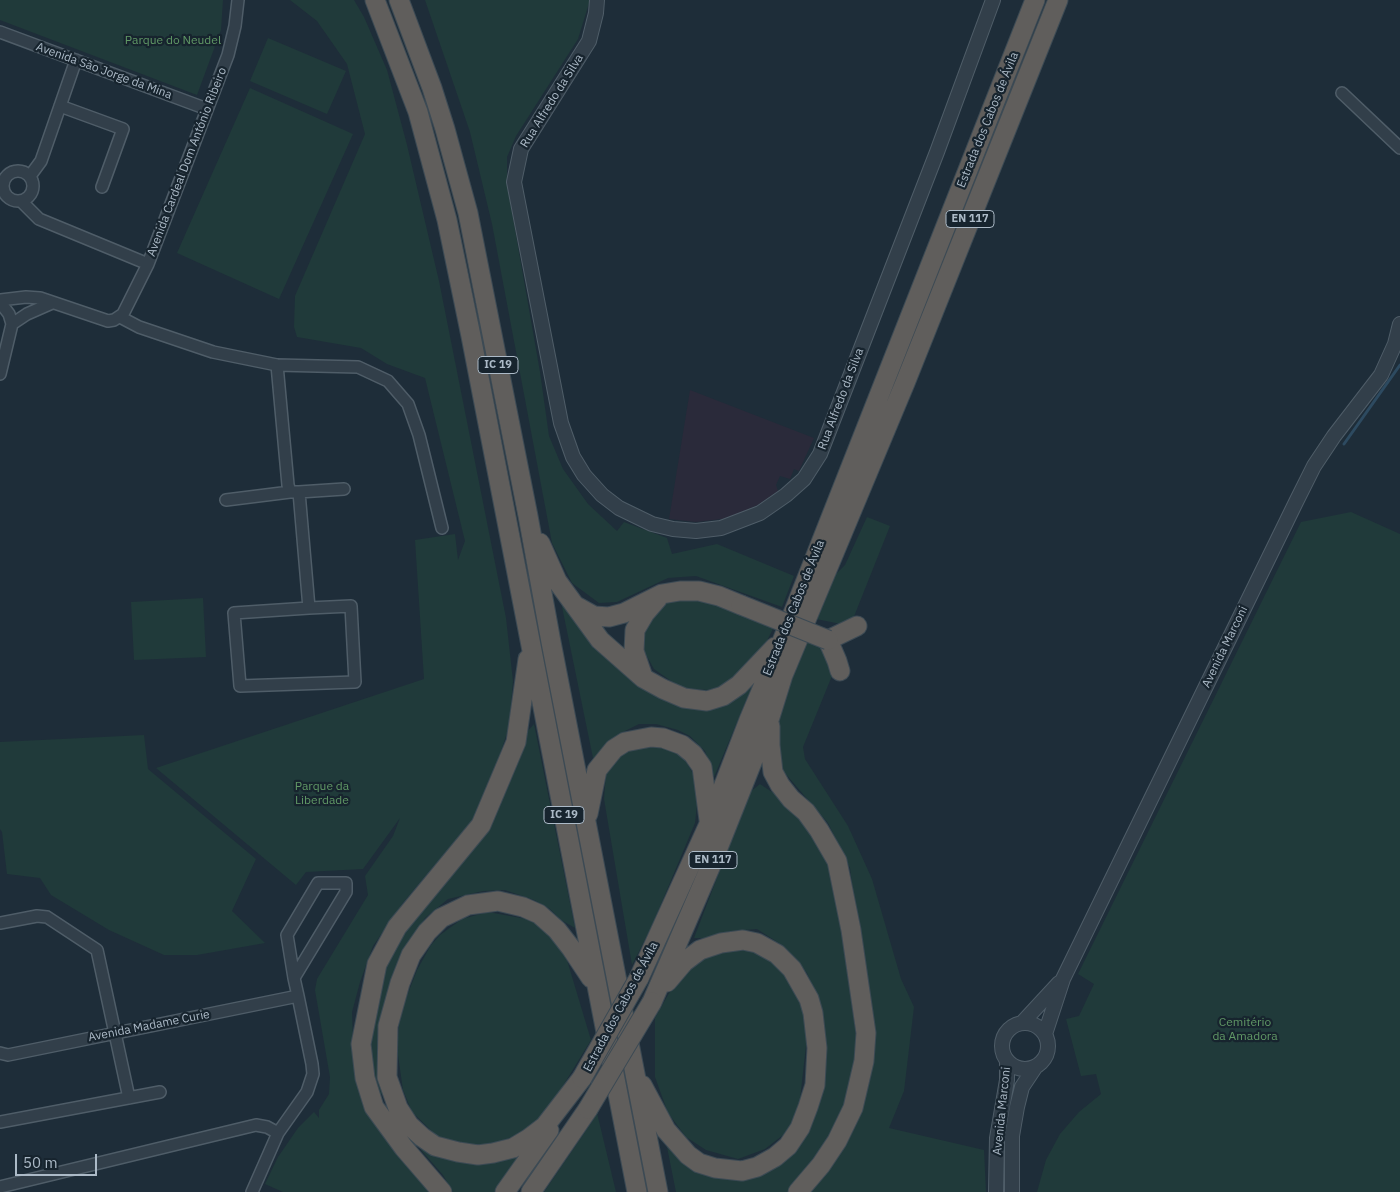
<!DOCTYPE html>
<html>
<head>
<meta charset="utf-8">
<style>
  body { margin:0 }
  #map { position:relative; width:1400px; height:1192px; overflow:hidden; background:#1e2d39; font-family:"IBM Plex Sans",sans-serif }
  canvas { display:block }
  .scale { position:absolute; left:15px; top:1154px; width:82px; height:22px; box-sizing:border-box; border:2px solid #acbac7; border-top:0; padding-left:6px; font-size:15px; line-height:18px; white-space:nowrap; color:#acbac7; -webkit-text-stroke:4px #17242e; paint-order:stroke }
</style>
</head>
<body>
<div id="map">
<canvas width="1400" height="1192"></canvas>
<div class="scale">50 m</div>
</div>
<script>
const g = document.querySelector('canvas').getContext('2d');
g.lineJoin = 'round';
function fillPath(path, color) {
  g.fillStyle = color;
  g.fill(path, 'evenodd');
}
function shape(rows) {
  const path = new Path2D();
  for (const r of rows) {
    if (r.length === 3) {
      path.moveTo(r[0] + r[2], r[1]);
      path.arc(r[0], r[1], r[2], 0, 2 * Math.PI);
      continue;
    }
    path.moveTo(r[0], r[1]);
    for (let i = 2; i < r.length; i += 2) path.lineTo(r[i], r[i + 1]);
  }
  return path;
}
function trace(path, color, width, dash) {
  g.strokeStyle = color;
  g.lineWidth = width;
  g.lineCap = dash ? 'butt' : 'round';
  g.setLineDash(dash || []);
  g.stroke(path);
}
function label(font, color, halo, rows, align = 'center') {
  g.font = font + ' "IBM Plex Sans",sans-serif';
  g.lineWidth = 4.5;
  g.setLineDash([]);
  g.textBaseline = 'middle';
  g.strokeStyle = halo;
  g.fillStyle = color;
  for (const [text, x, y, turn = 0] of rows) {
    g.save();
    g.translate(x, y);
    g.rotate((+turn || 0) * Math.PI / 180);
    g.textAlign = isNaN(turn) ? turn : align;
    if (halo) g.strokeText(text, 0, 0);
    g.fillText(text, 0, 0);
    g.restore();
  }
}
fillPath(shape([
  [690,390,814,438,799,471,794,469,790,479,780,476,776,485,778,491,758,505,737,514,722,519,696,522,669,519]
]), '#2a2a3a');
fillPath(shape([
  [0,0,223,0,221,30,197,95,0,20],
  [290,0,354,0,364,17,387,70,407,145,439,281,506,618,513,681,509,727,488,790,475,817,402,904,373,946,360,982,352,1012,353,1039,362,1085,431,1192,283,1192,265,1184,278,1157,298,1128,314,1112,319,1118,319,1110,329,1094,330,1077,315,990,317,979,368,895,365,876,393,836,400,818,363,869,306,872,296,885,156,768,424,679,415,540,455,534,458,560,465,541,425,378,387,364,361,348,297,337,294,327,295,296,365,134,347,64,317,21],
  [425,0,590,0,578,39,516,136,507,157,507,184,540,372,549,436,563,469,588,504,617,531,624,522,667,538,672,554,717,544,794,576,782,607,696,576,668,578,617,602,599,603,572,583,552,543,492,224,470,132],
  [268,38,346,71,327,114,250,81],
  [250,88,353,134,279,299,177,253],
  [1351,512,1400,534,1400,1192,1037,1192,1046,1160,1060,1134,1079,1112,1101,1094,1096,1074,1081,1076,1066,1019,1079,1016,1094,984,1078,974,1301,522],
  [867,517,890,526,853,619,841,624,816,619,830,580,845,565],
  [560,597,594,642,700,706,756,677,714,777,705,751,690,736,678,730,656,724,639,724,619,734,593,758],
  [203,598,206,657,134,660,131,602],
  [706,600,774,627,756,662,728,684,708,690,681,688,654,669,644,651,643,632,665,601],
  [804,639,821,647,836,666,803,747,805,759,848,826,872,879,901,979,914,1007,904,1091,889,1128,984,1150,986,1192,809,1192,842,1145,864,1103,870,1080,872,1061,871,1032,850,868,828,823,784,772,778,753,777,722],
  [534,724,575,928,561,920,550,909,534,900,505,890,483,891,448,899,425,918,406,951,385,1087,378,1102,367,1058,374,1007,388,955,409,926,448,878,525,734],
  [144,735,148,769,256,859,232,911,265,943,197,955,164,955,109,930,51,895,40,878,7,874,2,832,0,829,0,742],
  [666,744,684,758,696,779,698,796,695,823,651,928,632,965,604,799,606,773,615,760,628,748],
  [760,784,784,800,809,825,832,862,856,1036,854,1063,847,1099,837,1124,817,1157,788,1192,676,1192,666,1142,729,1178,810,1124,819,1001,807,973,782,945,757,929,731,931,705,938,694,938,750,792],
  [488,912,532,920,556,940,567,960,591,1040,561,1089,553,1105,537,1121,518,1135,486,1146,462,1143,437,1136,412,1112,403,1090,397,1048,400,1014,417,970,431,945,440,935,462,919],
  [748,946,772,959,790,977,803,1004,807,1037,800,1099,796,1118,783,1135,765,1149,738,1159,706,1150,686,1137,668,1113,655,1077,655,1018,677,979,706,956],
  [597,1113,616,1192,544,1192,591,1123],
  [425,1146,445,1156,468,1164,486,1163,514,1155,522,1154,494,1192,453,1192,443,1175,421,1150]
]), '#203a3a');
trace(shape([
  [1344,444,1400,365]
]), '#2d4a60', 3);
const minor = shape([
  [0,32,207,109],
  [1342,93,1400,148],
  [60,106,123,129,102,187],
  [18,186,15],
  [30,176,41,161,76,60],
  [21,201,39,219,148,264],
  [0,300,26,297,40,298,108,321,114,320,123,314,148,264,228,55,235,26,238,0],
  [0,302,9,314,12,324,0,374],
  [120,317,139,327,213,352,277,365,358,367,388,381,408,404,419,435,442,528],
  [12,324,27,314,52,303],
  [277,365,288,485,290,492,299,492,309,608,351,606,355,682,240,686,234,613,309,608],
  [299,492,344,489],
  [226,500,290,492],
  [0,923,37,916,47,917,97,950,129,1098],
  [0,1053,8,1055,298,996],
  [0,1122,160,1092],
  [0,1187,256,1125,267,1127,278,1133],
  [252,1192,278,1133,307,1092,313,1074,312,1064,298,996,294,978,287,935,318,883,346,883,346,892,294,978]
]);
const tertiary = shape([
  [597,0,596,13,589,41,521,149,514,182,561,423,573,457,584,475,602,495,619,508,652,524,673,529,696,531,721,528,760,513,786,495,804,479,820,454,937,152,993,0],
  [1022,1023,1059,983],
  [1025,1046,23],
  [1045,1034,1063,979,1296,502,1314,466,1334,436,1381,375,1395,344,1400,324],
  [996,1192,997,1138,1007,1080,1007,1061],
  [1012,1192,1012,1136,1017,1107,1022,1087,1036,1066]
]);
const trunk = shape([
  [375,0,418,112,447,220,471,336,637,1192],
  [399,0,432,88,445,129,468,213,528,516,551,642,658,1192],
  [540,543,557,581,600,640,643,678,663,689,684,698,707,701,723,696,739,685,775,647],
  [576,606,594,616,609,617,624,613,662,594,680,591,699,591,719,596,741,605],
  [840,671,837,661,828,640,857,626],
  [643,677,634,651,635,630,645,613,658,598],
  [770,726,770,745,773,772,780,785,791,799,806,812,819,830,837,861,851,930,866,1033,864,1061,853,1108,837,1141,821,1165,798,1192],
  [588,814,597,770,614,749,625,742,651,737,663,738,682,745,693,754,702,767,709,820],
  [639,978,709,824,749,720,783,639,1035,0],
  [652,1002,712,863,770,717,783,675,905,383,1058,0],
  [582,1078,545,1126,528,1139,513,1148,493,1153,478,1155,458,1152,435,1146,422,1137,409,1125,398,1108,387,1077,388,1026,400,983,411,955,427,932,441,918,468,905,498,901,523,907,539,914,557,930,571,948,591,978],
  [642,1085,666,1130,688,1155,699,1163,715,1168,742,1171,757,1167,775,1157,788,1146,800,1128,808,1107,815,1085,817,1048,813,1013,809,999,792,969,777,954,757,943,743,940,721,943,700,950,684,962,667,982],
  [442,1192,404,1148,374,1107,365,1078,361,1044,377,964,397,927,481,825,516,742,528,659],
  [505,1192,549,1130],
  [531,1192,588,1109]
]);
trace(minor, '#4f5d68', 14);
trace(tertiary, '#4f5d68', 16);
trace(trunk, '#3c4a54', 21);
trace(minor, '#323f4a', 11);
trace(tertiary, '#323f4a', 14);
trace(trunk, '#605e5c', 19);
const trunkBridge = shape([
  [741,605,828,640],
  [582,1078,639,978],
  [588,1109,652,1002]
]);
trace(trunkBridge, '#3c4a54', 21, []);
trace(trunkBridge, '#605e5c', 19);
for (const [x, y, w] of [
  [970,219,48],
  [498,365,40],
  [564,815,40],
  [713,860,48]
]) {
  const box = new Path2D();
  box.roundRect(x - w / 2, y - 8.5, w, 17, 4);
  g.fillStyle = '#17242e';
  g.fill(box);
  trace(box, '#acbac7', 1);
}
label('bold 11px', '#acbac7', null, [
  ["EN 117",970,219],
  ["IC 19",498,365],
  ["IC 19",564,815],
  ["EN 117",713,860]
]);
label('12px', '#619966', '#17242e', [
  ["Parque do Neudel",173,41],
  ["Parque da",322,787],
  ["Liberdade",322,801],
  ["Cemitério",1245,1023],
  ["da Amadora",1245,1037]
]);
label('12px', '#acbac7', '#17242e', [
  ["Avenida São Jorge da Mina",104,71,20],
  ["Rua Alfredo da Silva",552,101,-58],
  ["Estrada dos Cabos de Ávila",988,120,-68],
  ["Avenida Cardeal Dom António Ribeiro",187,162,-69],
  ["Rua Alfredo da Silva",841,399,-69],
  ["Estrada dos Cabos de Ávila",794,608,-68],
  ["Avenida Marconi",1225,647,-64],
  ["Estrada dos Cabos de Ávila",621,1007,-62],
  ["Avenida Madame Curie",149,1026,-11],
  ["Avenida Marconi",1002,1111,-84]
]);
</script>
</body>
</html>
